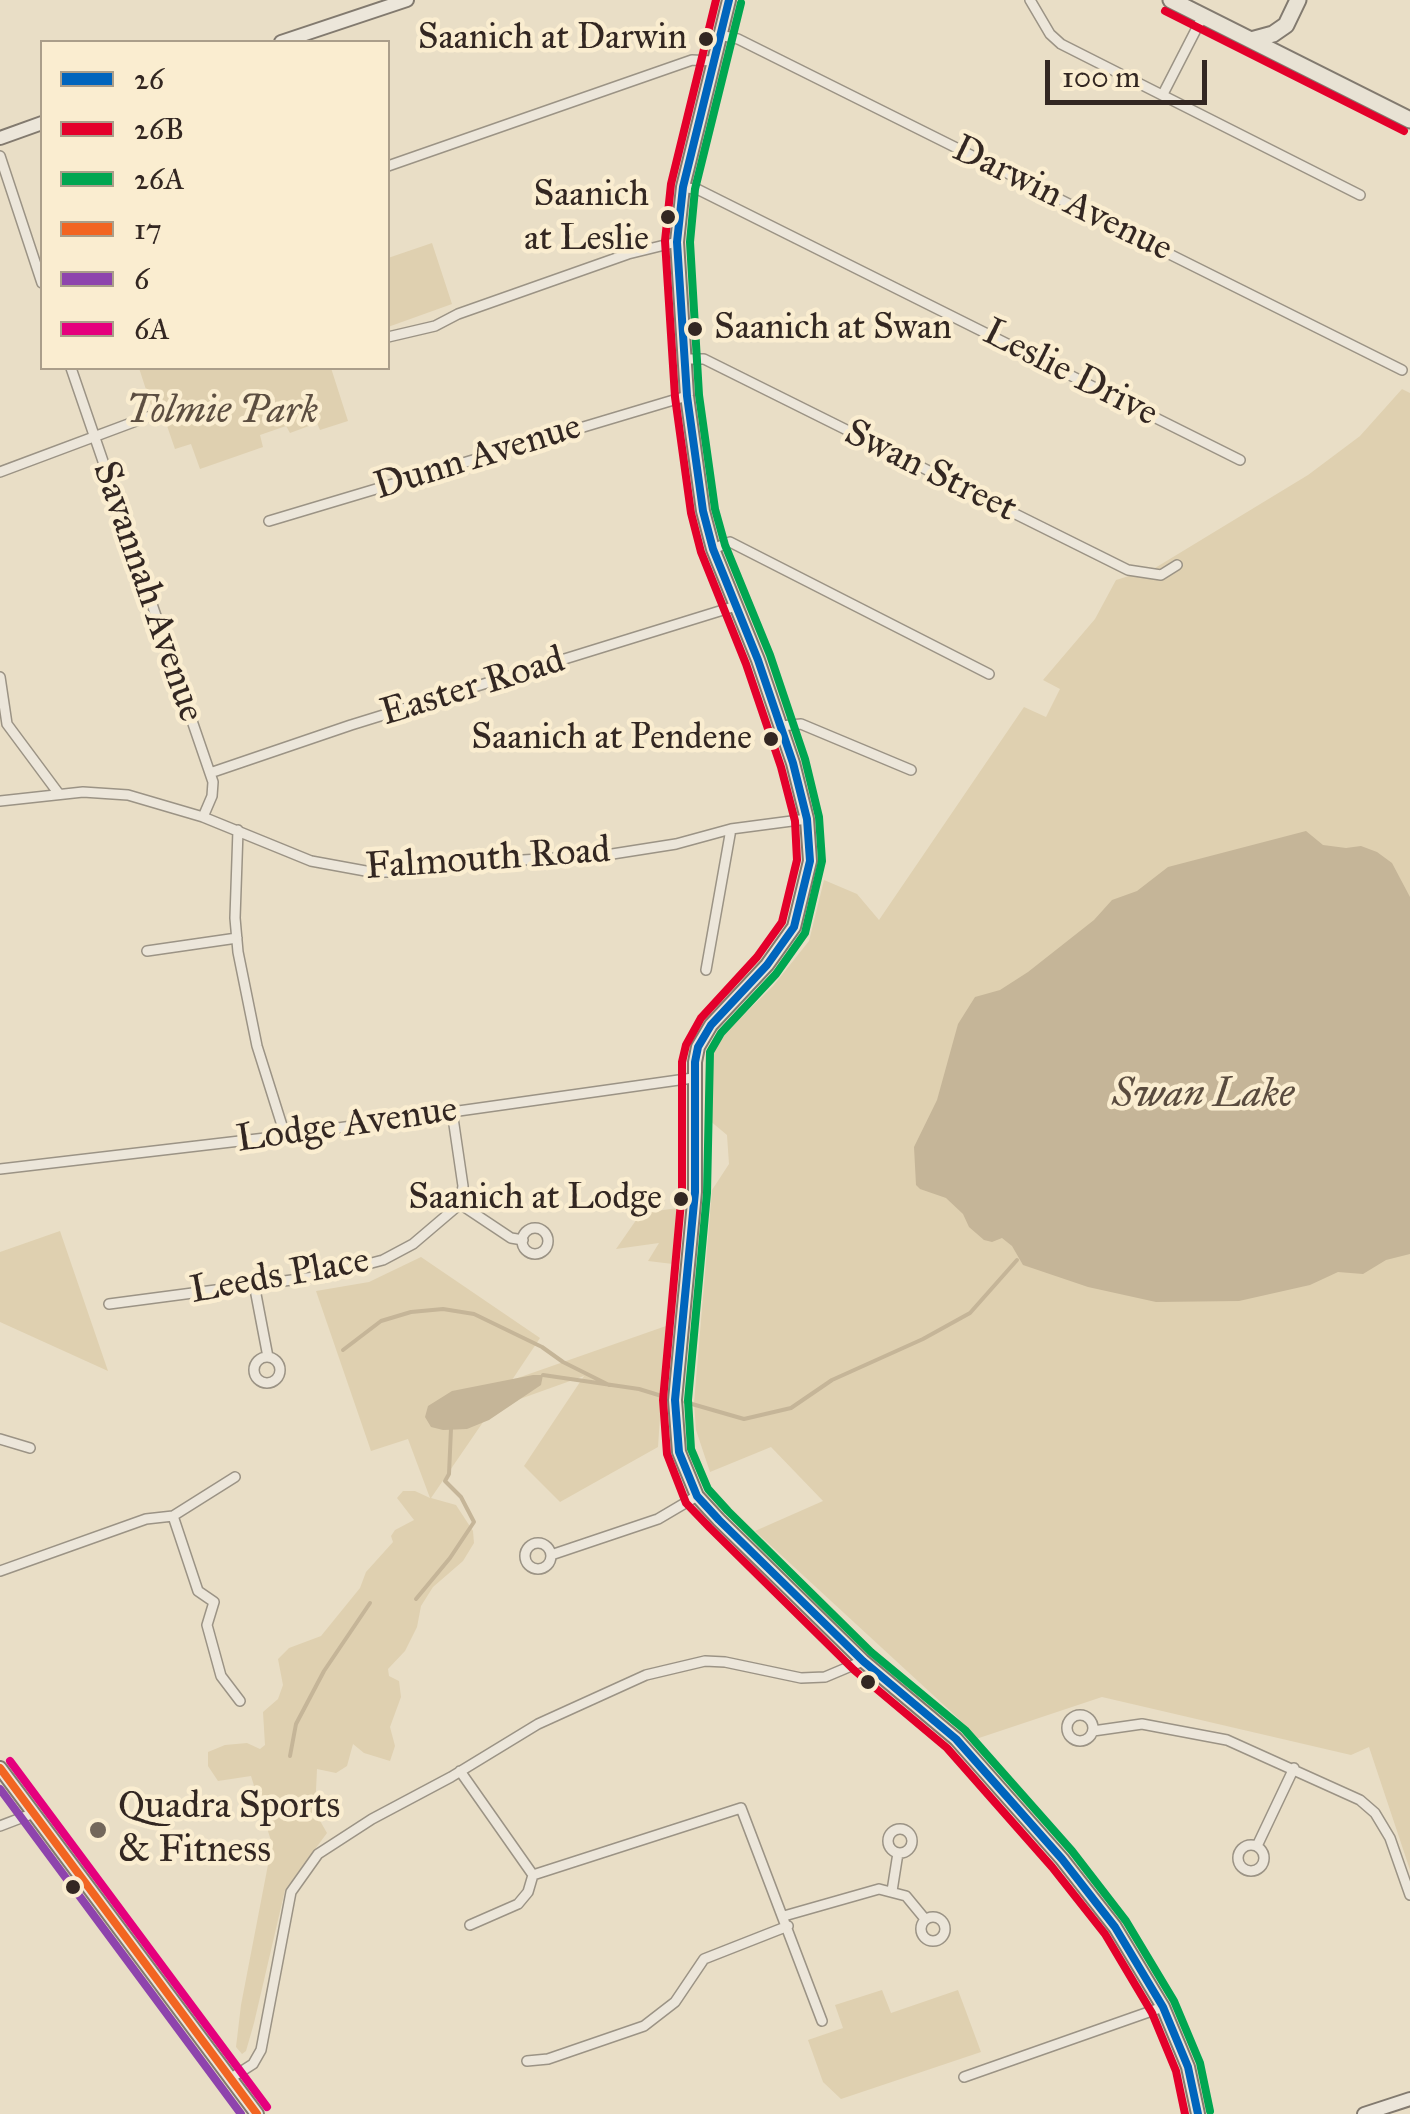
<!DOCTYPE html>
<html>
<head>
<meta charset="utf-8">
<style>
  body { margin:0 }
  #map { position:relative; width:1410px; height:2114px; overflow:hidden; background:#e9dec6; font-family:"IM FELL Great Primer",serif }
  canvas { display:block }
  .legend { position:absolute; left:40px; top:40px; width:350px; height:330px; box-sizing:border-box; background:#faedd0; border:2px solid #aa9e8a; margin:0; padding:12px 18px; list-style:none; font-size:30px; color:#332722 }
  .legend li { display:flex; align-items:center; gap:20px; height:50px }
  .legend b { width:50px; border:2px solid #aa9e8a }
  .scale { position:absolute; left:1045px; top:60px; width:162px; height:45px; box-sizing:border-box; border:5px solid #332722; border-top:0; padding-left:12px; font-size:30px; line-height:35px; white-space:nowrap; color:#332722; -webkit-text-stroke:8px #faedd0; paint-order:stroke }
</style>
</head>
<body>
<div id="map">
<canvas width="1410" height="2114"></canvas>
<ul class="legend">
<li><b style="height:12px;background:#0065bd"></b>26</li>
<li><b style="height:12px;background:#e4002b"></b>26B</li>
<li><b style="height:12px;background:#00a651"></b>26A</li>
<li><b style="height:12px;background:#f26522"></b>17</li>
<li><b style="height:12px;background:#8e44ad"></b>6</li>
<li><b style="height:12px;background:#e5007d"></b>6A</li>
</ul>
<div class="scale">100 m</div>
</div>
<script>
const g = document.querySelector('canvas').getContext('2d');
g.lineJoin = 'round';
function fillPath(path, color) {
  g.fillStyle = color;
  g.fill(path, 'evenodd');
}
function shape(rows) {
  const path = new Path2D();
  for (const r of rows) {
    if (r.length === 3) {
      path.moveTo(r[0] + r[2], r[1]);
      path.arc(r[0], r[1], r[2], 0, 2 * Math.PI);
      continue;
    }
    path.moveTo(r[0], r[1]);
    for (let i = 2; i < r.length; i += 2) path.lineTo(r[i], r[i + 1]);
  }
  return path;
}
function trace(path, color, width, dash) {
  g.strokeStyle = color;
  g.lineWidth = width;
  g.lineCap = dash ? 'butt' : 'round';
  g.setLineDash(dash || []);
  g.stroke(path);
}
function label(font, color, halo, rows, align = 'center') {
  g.font = font + ' "IM FELL Great Primer",serif';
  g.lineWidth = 9;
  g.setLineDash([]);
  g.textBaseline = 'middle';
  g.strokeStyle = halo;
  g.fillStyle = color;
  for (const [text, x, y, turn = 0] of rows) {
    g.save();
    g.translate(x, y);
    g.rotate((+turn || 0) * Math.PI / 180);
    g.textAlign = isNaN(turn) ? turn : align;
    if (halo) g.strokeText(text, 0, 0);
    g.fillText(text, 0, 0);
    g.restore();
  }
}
fillPath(shape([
  [432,243,452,304,388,327,388,258],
  [139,368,331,368,348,421,320,430,317,423,290,433,286,426,260,435,263,447,200,469,191,444,175,449,165,420,152,408],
  [1402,389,1410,393,1410,1870,1369,1747,1351,1755,1102,1697,976,1739,958,1718,755,1531,823,1501,771,1447,710,1472,696,1430,694,1403,712,1190,729,1164,727,1135,709,1120,706,1078,711,1047,773,986,809,941,824,880,857,894,879,920,1024,707,1046,717,1060,689,1043,680,1095,619,1116,580,1155,568,1308,475,1360,436],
  [678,1208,673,1264,648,1261,659,1243,616,1249,641,1213],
  [60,1231,108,1371,0,1322,0,1252],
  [421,1257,540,1338,512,1380,666,1326,658,1447,560,1502,524,1466,584,1376,492,1409,431,1498,456,1505,473,1531,474,1543,463,1561,433,1587,421,1606,417,1627,405,1651,388,1669,389,1676,399,1681,401,1697,390,1727,395,1746,390,1761,364,1753,353,1744,347,1766,336,1773,317,1769,315,1812,327,1833,285,1890,254,2023,246,2051,242,2054,236,2047,241,2005,272,1844,251,1776,218,1781,208,1766,208,1752,225,1745,247,1743,260,1749,265,1745,263,1712,278,1699,283,1685,278,1659,289,1648,321,1636,360,1588,366,1572,393,1542,391,1536,395,1530,414,1520,397,1498,403,1491,415,1491,430,1498,408,1439,371,1451,316,1291,369,1282],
  [882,1990,891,2013,958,1990,981,2052,841,2099,823,2082,808,2040,843,2028,835,2005]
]), '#dfd0b0');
fillPath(shape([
  [1306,831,1323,845,1346,848,1361,846,1377,852,1392,863,1410,897,1410,1254,1386,1260,1363,1274,1338,1272,1310,1285,1239,1301,1156,1302,1088,1287,1023,1265,1012,1246,1002,1238,992,1242,984,1240,969,1227,963,1214,946,1198,920,1189,916,1185,914,1147,937,1100,958,1024,975,997,1000,990,1028,972,1094,920,1112,900,1137,891,1168,867],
  [533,1375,543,1375,541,1385,489,1420,467,1429,443,1430,431,1427,425,1417,428,1406,452,1391]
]), '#c5b598');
trace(shape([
  [343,1350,381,1321,411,1312,443,1309,474,1314,542,1347,563,1362,609,1385],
  [543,1375,639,1389,665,1397],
  [685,1402,744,1419,791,1408,832,1380,923,1339,970,1313,1017,1260],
  [416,1599,450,1558,474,1522,461,1497,445,1481,449,1474,451,1429],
  [290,1756,296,1724,324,1671,370,1603]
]), '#c5b598', 4);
const street = shape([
  [1030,0,1050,34,1061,44,1360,195],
  [720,35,738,39,1402,370],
  [1163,94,1203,16],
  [0,156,42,283],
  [388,166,692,60,713,61],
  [683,187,699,190,1240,460],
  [388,337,435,326,458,314,628,254,677,242],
  [684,359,704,359,1128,570,1161,575,1177,565],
  [71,368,213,782,212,796,203,817],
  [0,472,147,417],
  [269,521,687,396],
  [713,549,730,542,989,674],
  [0,677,7,724,59,794],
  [781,726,801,724,911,770],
  [210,773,351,725,736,606],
  [0,801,83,792,128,795,203,817,311,861,371,872,411,872,473,863,606,855,676,844,731,829,807,819],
  [238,830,235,918,238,952,257,1046,285,1135],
  [147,951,237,938],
  [706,970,731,829],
  [0,1169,274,1137,693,1078],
  [460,1204,511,1238,523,1240],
  [535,1241,13],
  [254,1284,268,1357],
  [109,1304,322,1276,383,1260,413,1244,460,1204,463,1186,452,1111],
  [267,1370,13],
  [0,1439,30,1448],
  [173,1516,198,1591,214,1602,207,1625,221,1676,240,1701],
  [538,1556,13],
  [551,1555,658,1519,697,1496],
  [0,1571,146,1519,173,1516,235,1477],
  [1080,1728,13],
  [1093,1731,1142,1724,1227,1740,1360,1800,1375,1813,1390,1838,1410,1895],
  [460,1771,533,1875],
  [0,1826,34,1813],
  [900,1841,12],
  [1251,1858,13],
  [1257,1846,1294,1768],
  [533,1875,741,1808,822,2021],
  [892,1891,898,1853],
  [784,1916,879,1889,906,1896,925,1919],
  [933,1929,12],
  [470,1925,518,1904,528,1892,533,1875],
  [527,2061,548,2059,644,2026,675,2002,704,1959,788,1926],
  [964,2077,1163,2007],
  [231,2078,253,2064,261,2050,291,1892,318,1854,372,1819,451,1777,538,1724,646,1675,705,1661,725,1662,801,1678,825,1677,863,1661]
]);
const secondary = shape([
  [729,0,683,187,677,242,687,396,703,511,713,549,758,660,793,763,807,819,810,861,794,927,767,965,711,1025,698,1047,695,1062,695,1192,675,1400,679,1452,697,1496,719,1520,863,1661,956,1739,1062,1859,1115,1927,1163,2007,1188,2067,1198,2114],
  [281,42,407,0],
  [0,138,42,123],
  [0,1768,257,2114],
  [1364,2114,1410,2099]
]);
const highway = shape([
  [1171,0,1410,120],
  [1251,40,1273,34,1286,25,1298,0]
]);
trace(street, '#9b9385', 12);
trace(secondary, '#827a6f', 16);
trace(highway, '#827a6f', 19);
trace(street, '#ece6da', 9);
trace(secondary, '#ece6da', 12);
trace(highway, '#e8e2d4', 15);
trace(shape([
  [729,0,683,187,677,242,687,396,703,511,713,549,758,660,793,763,807,819,810,861,794,927,767,965,711,1025,698,1047,695,1062,695,1192,675,1400,679,1452,697,1496,719,1520,863,1661,956,1739,1062,1859,1115,1927,1163,2007,1188,2067,1198,2114]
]), '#0065bd', 8);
trace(shape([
  [716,0,671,184,665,241,675,397,691,513,701,552,746,664,781,767,795,821,797,860,782,922,757,957,701,1018,686,1045,682,1062,682,1191,663,1400,667,1454,686,1503,710,1528,854,1670,947,1748,1052,1867,1105,1934,1152,2013,1176,2071,1185,2114],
  [1165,11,1404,131]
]), '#e4002b', 8);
trace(shape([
  [741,3,695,189,690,242,699,395,715,509,725,545,770,655,805,759,819,817,822,861,805,933,776,974,721,1033,710,1052,707,1193,688,1400,691,1449,708,1489,728,1511,871,1652,965,1730,1072,1851,1126,1921,1174,2001,1200,2063,1210,2111]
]), '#00a651', 8);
trace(shape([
  [0,1768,257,2114]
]), '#f26522', 8);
trace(shape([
  [0,1789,241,2114]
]), '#8e44ad', 8);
trace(shape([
  [10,1761,267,2107]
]), '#e5007d', 8);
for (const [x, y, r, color] of [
  [706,39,9,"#332722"],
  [668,217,9,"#332722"],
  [695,329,9,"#332722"],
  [771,739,9,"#332722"],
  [681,1199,9,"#332722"],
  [868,1682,9,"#332722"],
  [98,1830,10,"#73675b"],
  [73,1887,9,"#332722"]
]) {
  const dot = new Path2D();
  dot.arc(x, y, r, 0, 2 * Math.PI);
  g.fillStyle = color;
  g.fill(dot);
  trace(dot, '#faedd0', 4);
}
label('36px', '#332722', '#faedd0', [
  ["Saanich at Darwin",687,39],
  ["Saanich",649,196],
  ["at Leslie",649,240],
  ["Saanich at Swan",714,329,"left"],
  ["Saanich at Pendene",752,739],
  ["Saanich at Lodge",662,1199]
], 'right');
label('38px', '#332722', '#faedd0', [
  ["Darwin Avenue",1062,200,26],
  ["Leslie Drive",1070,374,27],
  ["Dunn Avenue",478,458,-17],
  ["Swan Street",930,472,26],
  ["Savannah Avenue",147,592,71],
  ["Easter Road",473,688,-17],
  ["Falmouth Road",488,860,-4],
  ["Lodge Avenue",347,1126,-8],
  ["Leeds Place",280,1277,-10]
]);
label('italic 38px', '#5c4e41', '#faedd0', [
  ["Tolmie Park",222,413]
]);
label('38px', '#332722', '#faedd0', [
  ["Quadra Sports",118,1808],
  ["& Fitness",118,1852]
], 'left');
label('italic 40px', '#5a4c3f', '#faedd0', [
  ["Swan Lake",1203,1096]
]);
</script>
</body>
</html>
